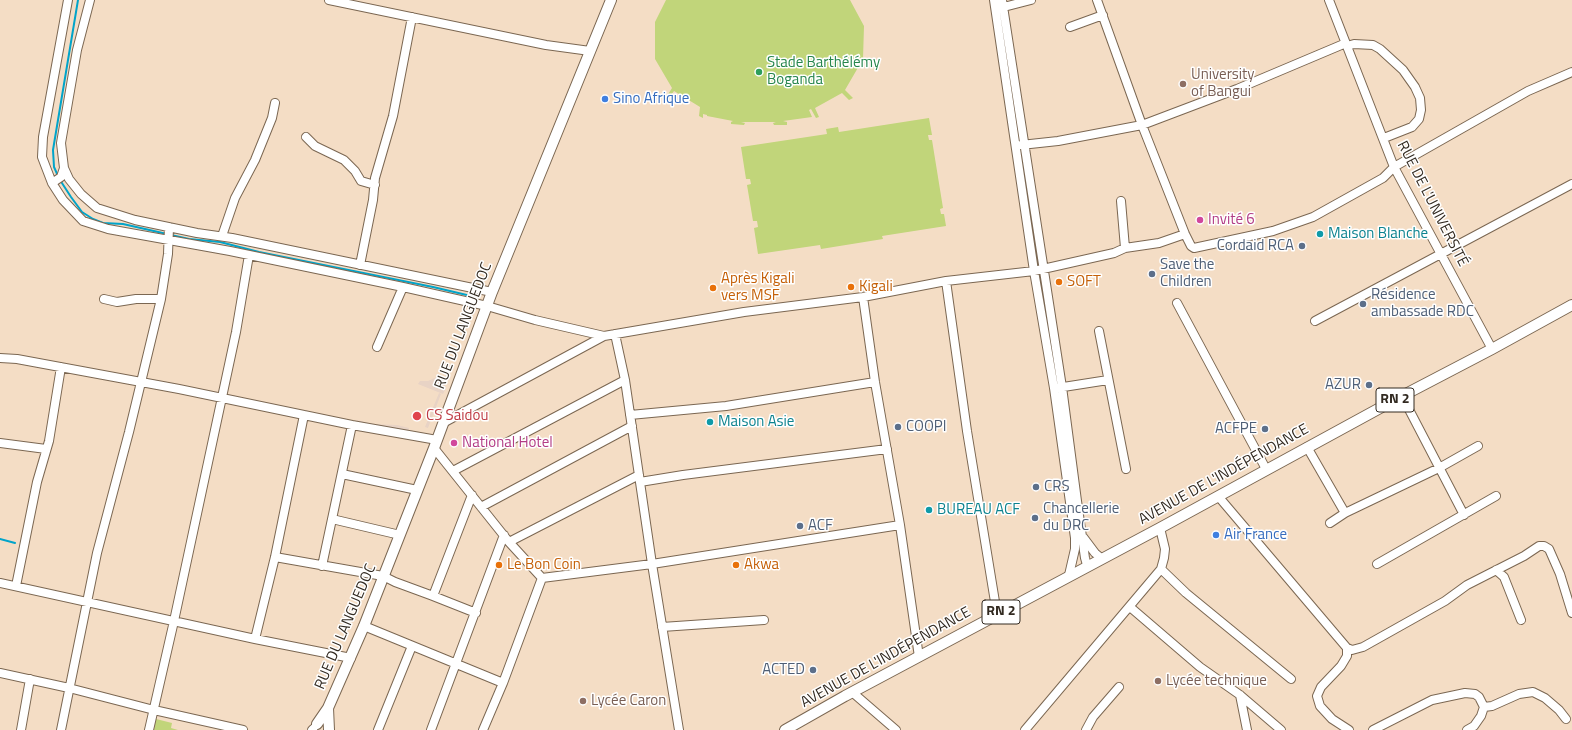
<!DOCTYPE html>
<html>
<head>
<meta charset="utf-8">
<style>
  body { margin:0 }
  canvas { display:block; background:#f4ddc5 }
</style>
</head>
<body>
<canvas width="1572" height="730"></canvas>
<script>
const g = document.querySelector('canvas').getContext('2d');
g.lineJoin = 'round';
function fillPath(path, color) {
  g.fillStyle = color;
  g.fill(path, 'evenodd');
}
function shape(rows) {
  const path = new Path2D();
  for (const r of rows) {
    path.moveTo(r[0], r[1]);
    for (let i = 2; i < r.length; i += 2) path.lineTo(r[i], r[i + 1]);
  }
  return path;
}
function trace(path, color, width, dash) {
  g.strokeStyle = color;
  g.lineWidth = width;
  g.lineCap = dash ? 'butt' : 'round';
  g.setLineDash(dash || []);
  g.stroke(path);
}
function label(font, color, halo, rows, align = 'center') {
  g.font = font + ' "Titillium Web",sans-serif';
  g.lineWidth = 3;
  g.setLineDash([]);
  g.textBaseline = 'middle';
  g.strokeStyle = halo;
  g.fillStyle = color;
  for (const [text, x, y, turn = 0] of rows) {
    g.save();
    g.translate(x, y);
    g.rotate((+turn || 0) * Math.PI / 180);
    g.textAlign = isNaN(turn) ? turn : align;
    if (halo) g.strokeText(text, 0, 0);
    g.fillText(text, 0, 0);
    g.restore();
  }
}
fillPath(shape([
  [441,375,447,378,445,386,446,388,443,394,418,384,420,381,428,381],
  [439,393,441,394,428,428,425,427],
  [357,420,372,424,397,425,409,428,408,432,357,423]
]), '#e8d3c5');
fillPath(shape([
  [666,0,850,0,864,26,863,59,845,90,853,98,849,100,842,93,815,108,819,117,816,118,811,109,809,110,812,117,783,121,787,122,787,125,774,125,773,123,776,122,741,122,745,123,744,125,731,124,731,122,733,121,707,116,707,115,703,114,703,118,699,116,700,107,674,91,669,98,667,96,672,88,655,59,655,22],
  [929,118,932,135,928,135,929,140,932,140,943,208,940,209,941,214,944,214,946,226,882,236,883,239,821,249,820,245,758,254,754,228,758,227,757,221,753,221,747,185,751,184,750,179,746,179,741,147,827,134,826,129,838,127,839,132],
  [156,719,172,723,171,728,178,730,154,730]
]), '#c1d57a');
trace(shape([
  [58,176,54,167,53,150,78,0],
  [60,180,71,197,82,212,93,219,103,223,123,224,167,234],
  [171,235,189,239,220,242,259,252,433,287,471,296],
  [0,539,15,543]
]), '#01a4ca', 2);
const minor = shape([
  [68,0,43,137,42,157,52,183,63,200,83,221,108,229,230,251,403,287,487,306,535,320,604,336],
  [90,0,77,50,61,143,64,168,69,179,81,194,97,208,135,220,197,233,232,238,492,292],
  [329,0,546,45,590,51],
  [994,0,1034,271,1054,388,1075,538,1075,549,1069,575],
  [1002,0,1062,387,1077,501,1085,558,1087,565],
  [1097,0,1142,125,1185,234,1191,246,1194,248,1273,231,1313,217,1383,178,1394,167,1528,91,1572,72],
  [1329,0,1394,167,1492,349],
  [1000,8,1031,0],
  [1070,27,1103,15],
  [1347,46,1354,44,1373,45,1380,49,1403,70,1415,87,1420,98,1421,110,1419,119,1412,127,1384,138],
  [306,137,315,146,344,160,355,171,361,181,375,185],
  [1021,145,1058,141,1142,125,1237,89,1346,43],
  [52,183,61,177,64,168],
  [1121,201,1125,248],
  [222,236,235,198,255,160,272,118,275,103],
  [360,265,373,200,375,178,393,116,412,17],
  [946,281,967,431,997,614],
  [863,297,875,382,900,525,919,657],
  [104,299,117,302,136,299,161,299],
  [1177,303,1266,469],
  [1315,321,1572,184],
  [1099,331,1126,469],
  [615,334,625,380,652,564,679,730],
  [377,347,403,287],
  [0,358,17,359,179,389,352,425,437,440],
  [1057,388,1108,380],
  [1402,396,1464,515],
  [630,415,726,406,875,382],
  [443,423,604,336,744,312,863,297,946,281,1034,271,1114,253,1125,248,1159,243,1185,234],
  [0,443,46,449],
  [1307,447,1345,513],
  [434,448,509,542,542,578],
  [453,471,625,380],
  [342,474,417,490],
  [640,482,683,475,887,449],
  [1218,496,1347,648],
  [481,507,632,426],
  [332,519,400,535],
  [1330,523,1345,513,1439,468,1478,446],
  [1083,537,1095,553,1101,558],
  [509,542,639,475],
  [275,557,383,576,395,582,433,596,476,613],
  [1377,564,1496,496],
  [322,566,352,425],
  [1161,569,1186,593,1291,679],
  [1496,570,1504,577,1521,620],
  [542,578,652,564,900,525],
  [0,583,255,639,351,658],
  [16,586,37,482,49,441,61,367],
  [433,596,472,495],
  [1130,607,1200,667,1240,695,1281,730],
  [364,626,503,683],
  [662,627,764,620],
  [255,639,275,557,304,415],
  [0,673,69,688,154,710,243,730],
  [852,692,896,730],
  [1240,695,1247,730],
  [1484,707,1492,706,1519,694,1533,692,1545,698,1559,710,1566,719],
  [21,730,30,679],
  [61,730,97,553,129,432,161,299,168,254,169,227],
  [149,730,174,621,236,332,249,255],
  [312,730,313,729],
  [378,730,412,646],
  [431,730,504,535],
  [483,730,503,683,542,578],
  [1025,730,1161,569,1164,558,1165,549,1160,528],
  [1086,730,1093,717,1119,687],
  [1349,730,1332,719,1320,706,1317,696,1321,687,1341,666,1347,656,1347,648,1352,650,1363,647,1445,601,1467,585,1524,556,1539,546,1544,546,1549,549,1560,574,1572,613],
  [1373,730,1432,700,1465,693,1475,694,1479,697,1484,707,1481,716,1474,726,1467,730]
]);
const major = shape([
  [328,708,329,730],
  [317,724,328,708,364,626,434,448,492,292,611,0],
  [785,730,845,696,1160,528,1402,396,1492,349,1572,305]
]);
trace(minor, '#7b6752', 10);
trace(major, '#7b6752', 12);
trace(minor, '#fff', 8);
trace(major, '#fff', 10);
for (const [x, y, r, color] of [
  [759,72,4,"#2e9e5b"],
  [1183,84,4,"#8d6e63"],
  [605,99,4,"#3f7fe0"],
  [1200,220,4,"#d1479c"],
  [1320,234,4,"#0f9aa8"],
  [1302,246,4,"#5c6f8a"],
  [1152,274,4,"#5c6f8a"],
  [1059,282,4,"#e8710a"],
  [851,287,4,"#e8710a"],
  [713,288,4,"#e8710a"],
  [1363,304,4,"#5c6f8a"],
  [1369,385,4,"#5c6f8a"],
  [417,416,5,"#e0444e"],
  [710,422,4,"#0f9aa8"],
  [898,427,4,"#5c6f8a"],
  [1265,429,4,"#5c6f8a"],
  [454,443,4,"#d1479c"],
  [1036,487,4,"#5c6f8a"],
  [929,510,4,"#0f9aa8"],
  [1035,518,4,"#5c6f8a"],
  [800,526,4,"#5c6f8a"],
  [1216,535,4,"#3f7fe0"],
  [499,565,4,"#e8710a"],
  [736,565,4,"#e8710a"],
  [813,670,4,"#5c6f8a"],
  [1158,681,4,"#8d6e63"],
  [583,701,4,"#8d6e63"]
]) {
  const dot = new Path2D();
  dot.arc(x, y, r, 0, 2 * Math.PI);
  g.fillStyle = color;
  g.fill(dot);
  trace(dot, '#fff', 1.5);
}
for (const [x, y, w] of [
  [1395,400,38],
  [1001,612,38]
]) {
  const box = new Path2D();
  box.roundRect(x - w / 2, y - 12, w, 24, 3);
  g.fillStyle = '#fff';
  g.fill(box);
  trace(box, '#322a21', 1);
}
label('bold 14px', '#322a21', null, [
  ["RN 2",1395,400],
  ["RN 2",1001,612]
]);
label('15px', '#27864d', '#fff', [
  ["Stade Barthélémy",767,63],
  ["Boganda",767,80]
], 'left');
label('15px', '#785e54', '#fff', [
  ["University",1191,75],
  ["of Bangui",1191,92],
  ["Lycée technique",1166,681],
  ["Lycée Caron",591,701]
], 'left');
label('15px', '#366cbe', '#fff', [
  ["Sino Afrique",613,99],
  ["Air France",1224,535]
], 'left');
label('15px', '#322a21', '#fff', [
  ["RUE DE L'UNIVERSITÉ",1432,204,63],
  ["RUE DU LANGUEDOC",464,326,-69],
  ["AVENUE DE L'INDÉPENDANCE",1224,475,-29],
  ["RUE DU LANGUEDOC",346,627,-67],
  ["AVENUE DE L'INDÉPENDANCE",886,658,-29]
]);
label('15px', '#b23c85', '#fff', [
  ["Invité 6",1208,220],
  ["National Hotel",462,443]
], 'left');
label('15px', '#0d838f', '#fff', [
  ["Maison Blanche",1328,234],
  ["Maison Asie",718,422],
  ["BUREAU ACF",937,510]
], 'left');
label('15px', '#4e5e75', '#fff', [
  ["Cordaid RCA",1294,246,"right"],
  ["Save the",1160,265],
  ["Children",1160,282],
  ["Résidence",1371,295],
  ["ambassade RDC",1371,312],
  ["AZUR",1361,385,"right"],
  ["COOPI",906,427],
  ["ACFPE",1257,429,"right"],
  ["CRS",1044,487],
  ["Chancellerie",1043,509],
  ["du DRC",1043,526],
  ["ACF",808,526],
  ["ACTED",805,670,"right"]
], 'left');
label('15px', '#c56008', '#fff', [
  ["Après Kigali",721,279],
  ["vers MSF",721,296],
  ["SOFT",1067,282],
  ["Kigali",859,287],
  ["Le Bon Coin",507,565],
  ["Akwa",744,565]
], 'left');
label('15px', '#be3a42', '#fff', [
  ["CS Saidou",426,416]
], 'left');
</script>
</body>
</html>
